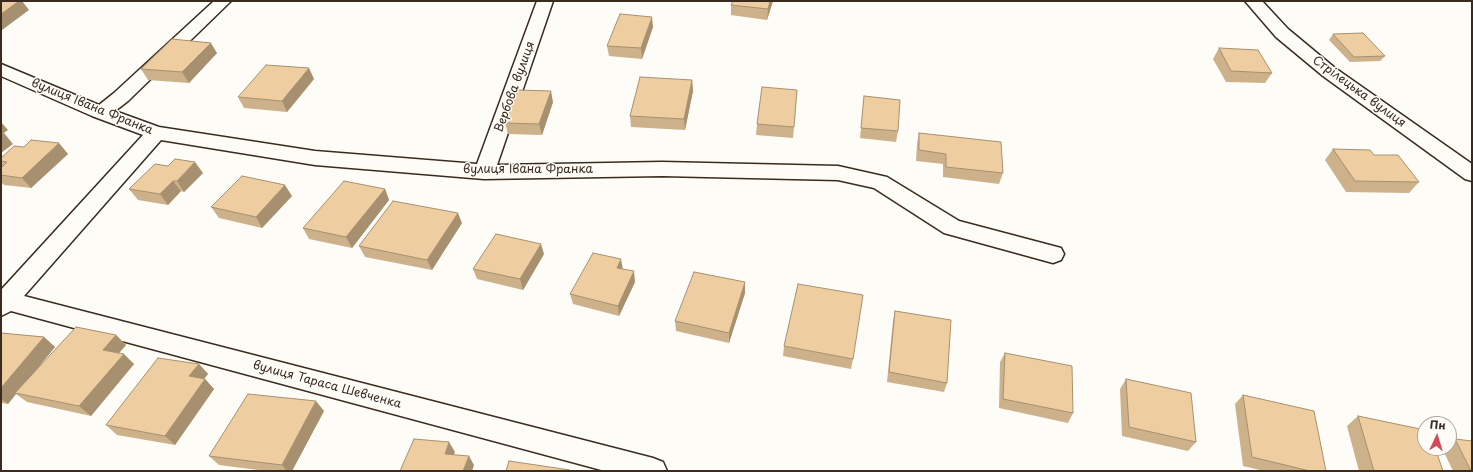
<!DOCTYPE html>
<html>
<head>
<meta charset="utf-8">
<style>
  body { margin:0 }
  #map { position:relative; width:1473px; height:472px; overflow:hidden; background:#fdfcf7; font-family:"Playpen Sans",sans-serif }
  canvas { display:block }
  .frame { position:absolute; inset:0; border:2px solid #3b2a1e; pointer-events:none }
  .north { position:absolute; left:1417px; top:416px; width:40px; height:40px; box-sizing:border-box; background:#fdfcf7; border:1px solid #afa8a0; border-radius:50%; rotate:4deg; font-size:11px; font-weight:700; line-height:16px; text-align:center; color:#3b2a1e }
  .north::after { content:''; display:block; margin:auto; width:14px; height:18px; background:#d1495b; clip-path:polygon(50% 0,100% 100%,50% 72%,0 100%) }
</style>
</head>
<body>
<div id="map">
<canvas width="1473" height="472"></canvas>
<div class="frame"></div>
<div class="north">Пн</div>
</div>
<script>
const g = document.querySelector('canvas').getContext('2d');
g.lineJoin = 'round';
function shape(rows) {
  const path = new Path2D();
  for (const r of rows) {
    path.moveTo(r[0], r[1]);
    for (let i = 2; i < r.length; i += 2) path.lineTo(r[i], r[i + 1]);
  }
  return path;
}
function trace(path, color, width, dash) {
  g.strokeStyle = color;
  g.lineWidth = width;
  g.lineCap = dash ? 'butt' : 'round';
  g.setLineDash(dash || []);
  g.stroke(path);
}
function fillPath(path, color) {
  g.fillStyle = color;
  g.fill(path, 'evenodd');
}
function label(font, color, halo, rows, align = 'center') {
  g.font = font + ' "Playpen Sans",sans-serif';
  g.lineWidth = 3;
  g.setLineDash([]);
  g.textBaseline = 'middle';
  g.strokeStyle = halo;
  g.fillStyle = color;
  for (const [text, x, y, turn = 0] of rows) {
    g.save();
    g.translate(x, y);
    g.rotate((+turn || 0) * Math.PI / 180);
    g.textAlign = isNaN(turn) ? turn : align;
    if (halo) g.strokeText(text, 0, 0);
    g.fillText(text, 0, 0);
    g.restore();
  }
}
const minor = shape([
  [214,1,231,1,128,101,115,111,159,127,315,151,477,164,537,1,553,1,497,165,662,162,838,166,887,177,959,221,1061,248,1064,254,1061,260,1053,263,944,233,874,188,838,180,662,176,484,179,315,165,161,140,24,296,653,458,663,462,667,471,605,471,11,311,1,316,1,290,143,135,92,116,1,76,1,64,99,105,114,93,214,1],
  [1245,1,1262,1,1288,29,1335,68,1472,164,1472,181,1465,179,1323,76,1276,37,1245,1]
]);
trace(minor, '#3b2a1e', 3);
fillPath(minor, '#fdfcf7');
fillPath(shape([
  [773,1,767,20,731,15,731,5],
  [653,27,642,59,609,56,607,46],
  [1333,34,1385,56,1380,61,1350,62,1329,40],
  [1219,48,1272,73,1265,83,1226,82,1213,59],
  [217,53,189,83,148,80,141,69],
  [314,79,287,112,244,108,238,97],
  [692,80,693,91,685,130,631,127,630,116],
  [797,90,793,138,756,135,757,124],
  [864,96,898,131,896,142,860,138],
  [553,102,542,135,508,134,505,123],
  [919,133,1003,173,999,184,943,177,943,164,916,161,917,144],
  [1333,149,1374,155,1419,182,1409,193,1346,192,1325,160],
  [68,154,31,188,4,185,1,182,1,168,2,166,1,165,1,158],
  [203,173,184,192,181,191,168,205,138,200,129,189],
  [385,189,389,200,352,248,309,239,303,228],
  [292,196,262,228,219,218,211,207],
  [462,223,432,270,365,257,359,246],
  [544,254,523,290,477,279,473,269],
  [623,269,635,282,619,316,573,304,570,294],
  [745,293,729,343,676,331,675,321],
  [895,311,947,383,944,392,887,382,893,321],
  [1,333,44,337,55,347,37,369,116,335,126,345,119,353,134,364,91,416,27,402,16,394,8,404,1,403],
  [784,346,853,359,851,369,783,356],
  [1005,353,1073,413,1068,423,999,408,1000,362],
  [199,364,208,374,204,379,205,379,214,389,175,445,117,435,106,425],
  [1126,379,1196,442,1188,451,1122,436,1120,389],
  [1243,395,1326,471,1264,471,1243,466,1235,404],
  [324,411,292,471,266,471,219,465,209,456],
  [1358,416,1443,471,1359,471,1347,426],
  [1455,439,1472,471,1453,471,1442,448,1449,448,1449,443]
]), '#cdb18a');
fillPath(shape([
  [19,1,22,1,29,10,2,30,1,29,1,14],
  [770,1,773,1,767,20,768,9],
  [652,17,653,27,642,59,641,48],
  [211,43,217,53,189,83,182,72],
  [309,68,314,79,287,112,282,101],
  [692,80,693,91,685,130,684,119],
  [551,91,553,102,542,135,539,124],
  [1,122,8,130,1,135],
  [4,133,13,144,1,153,1,135],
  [59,143,68,154,31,188,22,178],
  [195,162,203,173,184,192,177,181],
  [173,181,181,191,168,205,160,194],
  [285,185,292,196,262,228,256,217],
  [385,189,389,200,352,248,346,237],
  [458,213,462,223,432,270,427,260],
  [541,244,544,254,523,290,520,279],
  [621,259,623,270,617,268],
  [634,271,635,282,619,316,618,306],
  [745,282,745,293,729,343,729,333],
  [116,335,126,345,113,360,103,350],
  [44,337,55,347,17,393,15,393,16,394,8,404,1,399,1,388],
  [124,354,134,364,91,416,79,406],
  [199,364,208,374,198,386,189,376],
  [205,379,214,389,175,445,165,436],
  [316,401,324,411,292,471,287,471,282,465],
  [449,442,455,452,450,463,445,454],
  [469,456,474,465,472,471,463,471]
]), '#a79070');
const building = shape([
  [1,1,19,1,1,14,1,1],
  [733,1,770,1,768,9,731,5,733,1],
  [620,14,652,17,641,48,607,46,620,14],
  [1363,33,1385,56,1354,57,1333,34,1363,33],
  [172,39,211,43,182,72,141,69,172,39],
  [1219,48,1258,50,1272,73,1231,71,1219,48],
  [266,65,309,68,282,101,238,97,266,65],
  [640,77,692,80,684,119,630,116,640,77],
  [762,87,797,90,794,127,757,124,762,87],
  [518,90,551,91,539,124,505,123,518,90],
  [864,96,900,100,898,131,861,128,864,96],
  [919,133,1001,142,1003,173,946,167,946,154,919,150,919,133],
  [31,140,59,143,22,178,1,175,1,168,7,162,1,161,1,158,14,146,24,147,31,140],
  [1333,149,1370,150,1374,155,1398,155,1419,182,1355,181,1333,149],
  [175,159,195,162,177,181,173,181,160,194,129,189,155,164,168,166,175,159],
  [242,176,285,185,256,217,211,207,242,176],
  [344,181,385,189,346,237,303,228,344,181],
  [393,201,458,213,427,260,359,246,393,201],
  [496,234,541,244,520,279,473,269,496,234],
  [593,253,621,259,617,268,634,271,618,306,570,294,593,253],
  [694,272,745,282,729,333,675,321,694,272],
  [798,284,863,295,853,359,784,346,798,284],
  [895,311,951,320,947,383,889,372,895,311],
  [76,327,116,335,103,350,124,354,79,406,15,393,76,327],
  [1,333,44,337,1,388,1,333],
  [1005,353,1072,366,1073,413,1003,399,1005,353],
  [158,358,199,364,189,376,205,379,165,436,106,425,158,358],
  [1126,379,1191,393,1196,442,1129,427,1126,379],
  [248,394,316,401,282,465,209,456,248,394],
  [1243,395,1314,411,1326,471,1310,471,1252,457,1243,395],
  [1358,416,1425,430,1425,448,1435,448,1443,471,1374,471,1358,416],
  [414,439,449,442,445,454,469,456,463,471,400,471,414,439],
  [1455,439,1472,441,1472,471,1471,471,1455,439],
  [509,461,570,470,570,471,506,471,509,461]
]);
fillPath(building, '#eecea0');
trace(building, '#a79070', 1);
label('12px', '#3b2a1e', '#fdfcf7', [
  ["Вербова вулиця",515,87,-70],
  ["Стрілецька вулиця",1359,92,36],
  ["вулиця Івана Франка",92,107,22],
  ["вулиця Івана Франка",528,170],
  ["вулиця Тараса Шевченка",327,385,15]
]);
</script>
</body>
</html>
